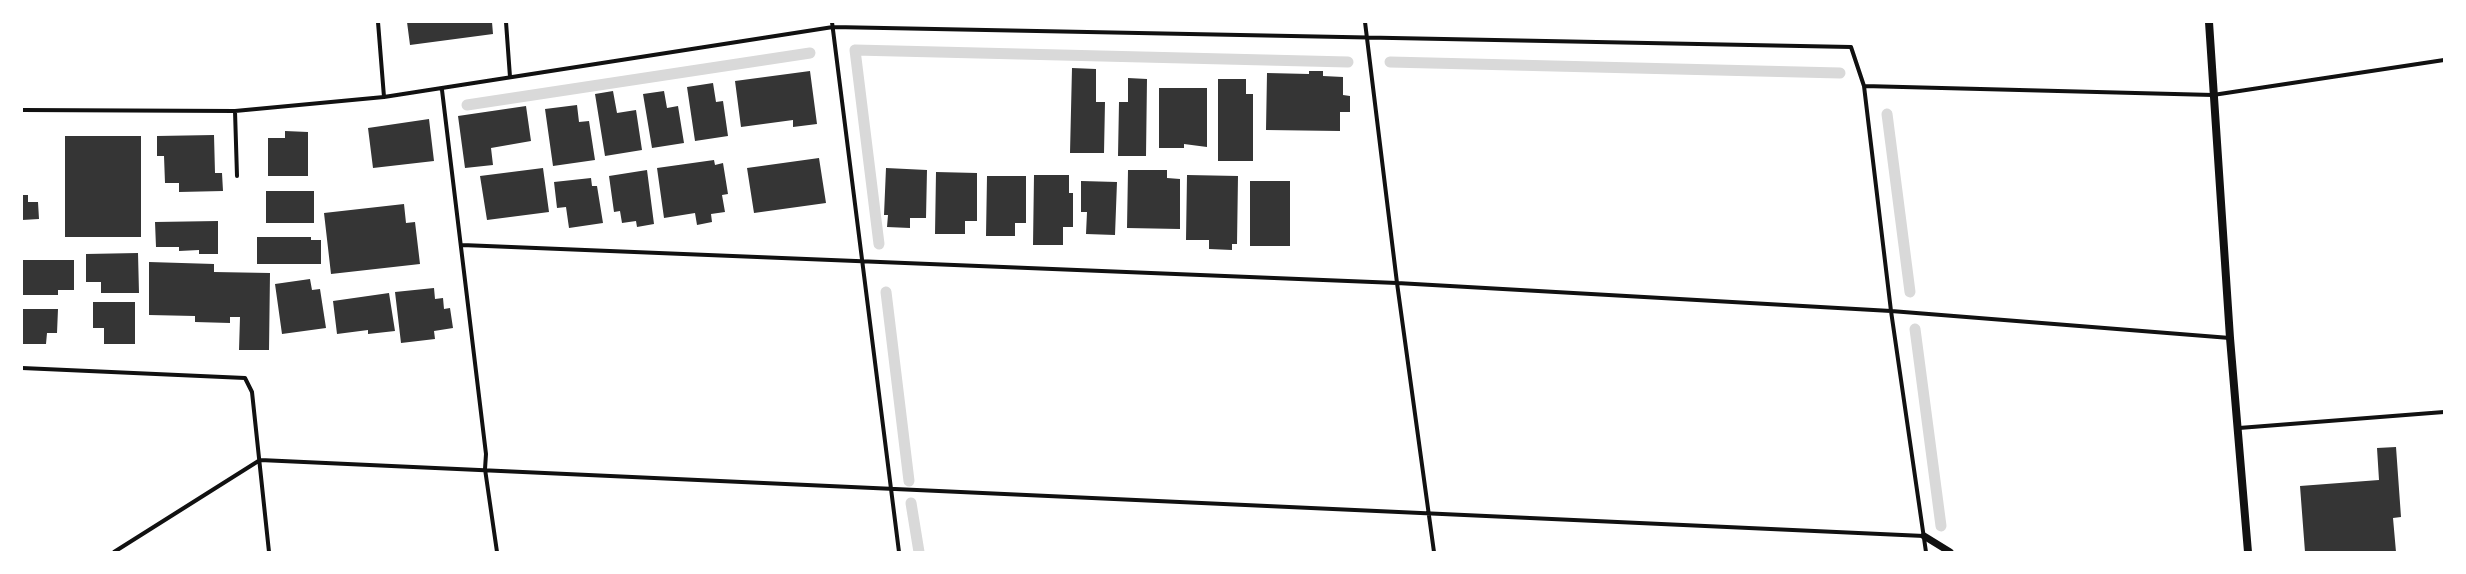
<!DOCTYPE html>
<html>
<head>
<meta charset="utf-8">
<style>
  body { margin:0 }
  #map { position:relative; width:2466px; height:574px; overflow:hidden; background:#fff; font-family:Figtree,sans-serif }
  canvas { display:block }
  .frame { position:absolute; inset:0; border:23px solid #fff; pointer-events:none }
</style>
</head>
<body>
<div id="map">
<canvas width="2466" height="574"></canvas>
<div class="frame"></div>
</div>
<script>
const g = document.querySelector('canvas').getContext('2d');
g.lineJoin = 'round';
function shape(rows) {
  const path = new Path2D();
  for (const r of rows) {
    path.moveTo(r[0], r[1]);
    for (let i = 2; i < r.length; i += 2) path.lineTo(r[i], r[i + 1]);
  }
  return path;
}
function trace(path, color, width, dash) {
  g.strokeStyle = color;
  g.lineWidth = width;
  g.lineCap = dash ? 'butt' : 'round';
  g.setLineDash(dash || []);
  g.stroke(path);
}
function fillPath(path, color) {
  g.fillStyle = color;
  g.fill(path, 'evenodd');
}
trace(shape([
  [1390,62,1840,73],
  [467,105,810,53],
  [1887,114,1910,292],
  [879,244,855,50,1348,62],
  [886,292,909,481],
  [1915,329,1941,526],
  [911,503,919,552]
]), '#d9d9d9', 11);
fillPath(shape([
  [407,22,492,22,493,34,410,45],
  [1072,68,1096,69,1096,102,1105,102,1104,153,1070,153],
  [810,71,817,124,793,127,793,120,741,127,735,81],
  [1309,71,1323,71,1323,76,1343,77,1343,95,1350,96,1350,112,1340,112,1340,131,1266,130,1267,73,1309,74],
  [1128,78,1147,79,1146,156,1118,156,1119,102,1128,102],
  [1218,79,1246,79,1246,94,1253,94,1253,161,1218,161],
  [713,83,716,102,723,101,728,136,695,141,687,87],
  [1159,88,1207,88,1207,147,1184,144,1184,148,1159,148],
  [613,91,617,113,636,110,642,150,605,156,595,94],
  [664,91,667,108,678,106,684,143,652,148,643,94],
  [577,105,579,122,589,121,595,160,553,166,545,109],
  [526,106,531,141,491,148,493,165,465,168,458,116],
  [429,119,434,161,373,168,368,128],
  [285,131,308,132,308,176,268,176,268,138,285,138],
  [214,135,215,173,222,173,223,191,179,192,179,183,165,183,164,156,157,156,157,136],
  [65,136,141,136,141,237,65,237],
  [819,158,826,203,754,213,747,168],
  [714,160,715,165,723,163,728,194,722,195,725,212,711,214,712,222,697,225,695,213,664,218,657,168],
  [543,168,549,212,487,220,480,176],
  [886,168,927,170,926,218,910,218,910,228,887,227,888,215,884,215],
  [647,170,654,224,637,227,636,221,622,223,620,211,614,212,609,176],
  [1128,170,1167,170,1167,178,1180,179,1180,229,1127,228],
  [936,172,977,173,977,221,965,221,965,234,935,234],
  [1034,175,1069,175,1069,193,1073,193,1073,227,1063,227,1063,245,1033,245],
  [1187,175,1238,176,1237,244,1232,244,1232,250,1209,249,1209,240,1186,240],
  [987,176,1026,176,1026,223,1015,223,1015,236,986,236],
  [591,178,592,186,597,186,603,223,569,228,566,207,557,208,554,182],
  [1081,181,1117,182,1115,235,1086,234,1087,212,1081,212],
  [1250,181,1290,181,1290,246,1250,246],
  [266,191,314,191,314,223,266,223],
  [22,195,28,195,28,202,38,202,39,219,22,220],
  [404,204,406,223,415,222,420,264,331,274,324,213],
  [218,221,218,254,199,254,199,250,179,251,179,247,156,247,155,222],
  [257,237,311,237,311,240,321,240,321,264,257,264],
  [138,253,139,293,101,293,101,282,86,282,86,254],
  [22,260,74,260,74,290,58,290,58,295,22,295],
  [149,262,214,264,214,272,270,273,269,350,239,350,240,317,230,317,230,323,195,322,195,316,149,315],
  [310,279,312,290,320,289,326,328,282,334,275,284],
  [434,288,435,299,443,298,444,309,450,308,453,328,434,331,435,339,401,343,395,292],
  [389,293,395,331,368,334,368,330,337,334,333,301],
  [93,302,135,302,135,344,104,344,104,328,93,328],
  [22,309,58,309,57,333,47,333,46,344,22,344],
  [2396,447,2401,517,2393,518,2396,552,2305,552,2300,486,2379,480,2377,448]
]), '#353535');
trace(shape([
  [378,22,384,97],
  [506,22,510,77],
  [832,22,899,552],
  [1365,22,1397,283,1434,552],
  [1864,86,1891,311,1926,552],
  [442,90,486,454,485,469,497,552],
  [22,110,235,111,384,97,833,27,1851,47,1864,86,2213,95,2444,60],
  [235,111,237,176],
  [462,245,1397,283,1891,311,2230,338],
  [22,368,245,378,252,392,269,552],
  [2239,428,2444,412],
  [114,552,260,460,1924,536]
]), '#111', 4);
trace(shape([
  [1924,536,1950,552]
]), '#111', 7);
trace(shape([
  [2209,22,2230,338,2248,552]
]), '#111', 8);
</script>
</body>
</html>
